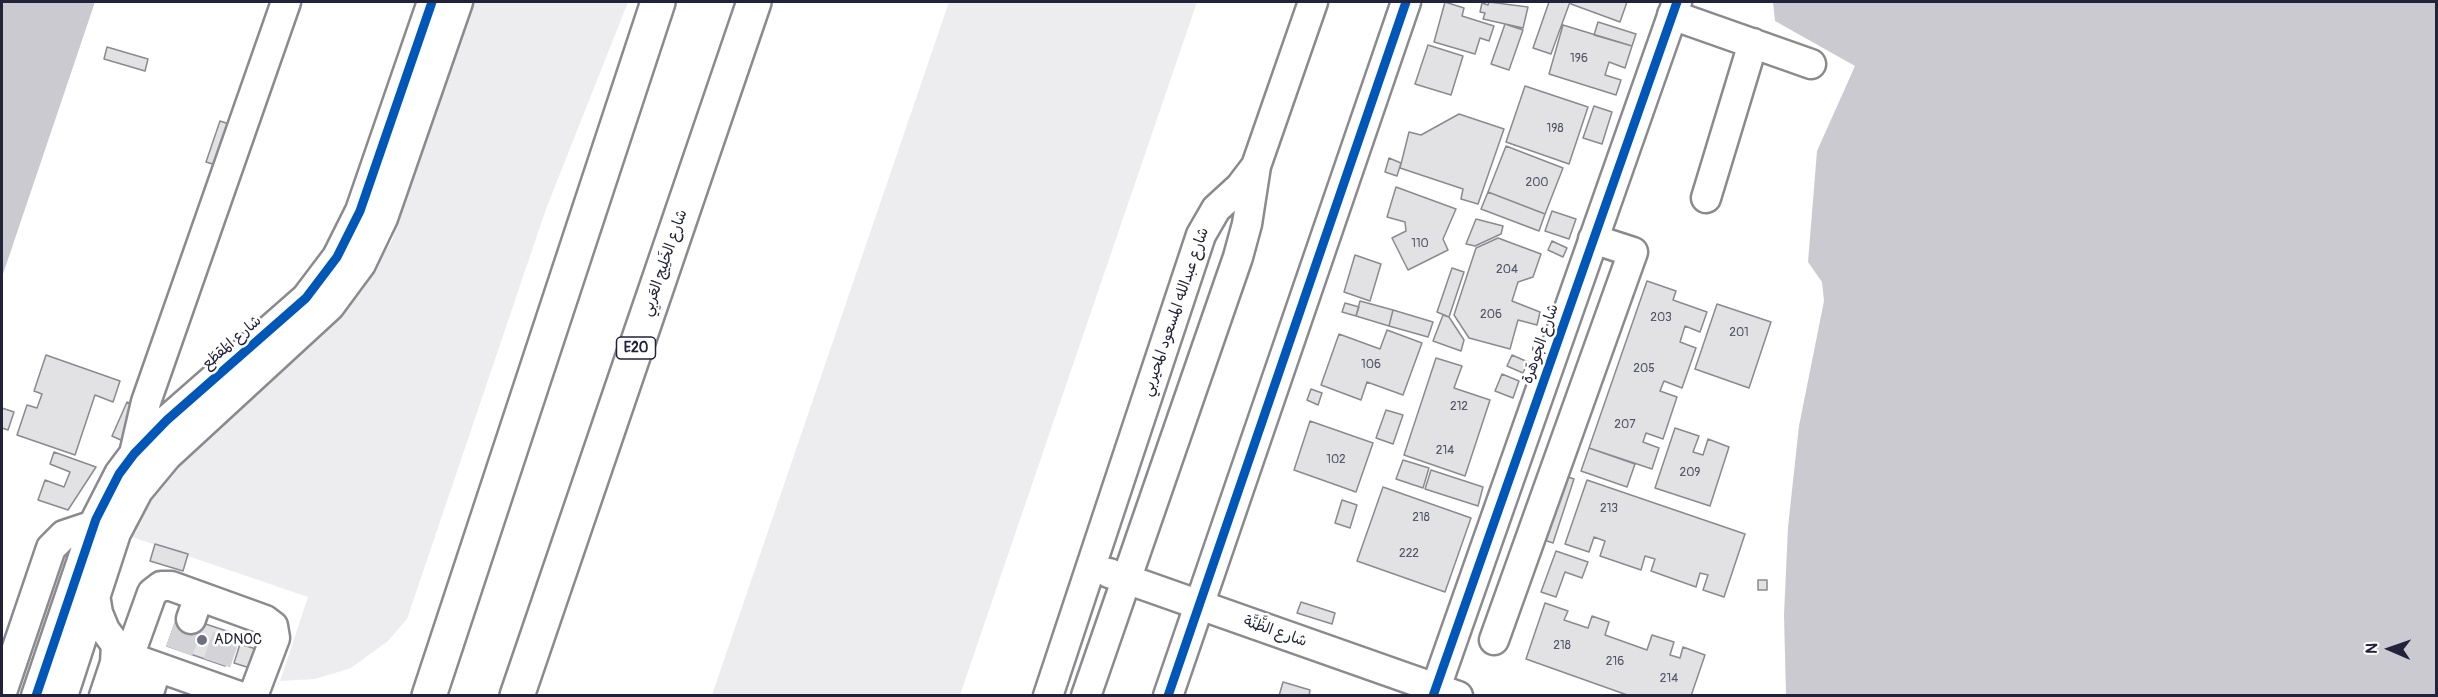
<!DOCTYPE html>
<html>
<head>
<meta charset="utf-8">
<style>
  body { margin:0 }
  #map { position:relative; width:2438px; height:697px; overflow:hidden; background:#fff; font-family:Pangolin,sans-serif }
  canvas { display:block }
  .frame { position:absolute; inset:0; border:3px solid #22223b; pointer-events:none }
  .north { position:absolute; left:2360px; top:619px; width:60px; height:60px; -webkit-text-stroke:4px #fff; paint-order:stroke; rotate:272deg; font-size:16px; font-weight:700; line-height:24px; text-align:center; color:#22223b }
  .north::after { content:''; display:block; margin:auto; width:21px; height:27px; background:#22223b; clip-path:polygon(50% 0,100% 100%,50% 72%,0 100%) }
</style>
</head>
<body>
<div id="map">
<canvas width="2438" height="697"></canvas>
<div class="frame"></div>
<div class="north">N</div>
</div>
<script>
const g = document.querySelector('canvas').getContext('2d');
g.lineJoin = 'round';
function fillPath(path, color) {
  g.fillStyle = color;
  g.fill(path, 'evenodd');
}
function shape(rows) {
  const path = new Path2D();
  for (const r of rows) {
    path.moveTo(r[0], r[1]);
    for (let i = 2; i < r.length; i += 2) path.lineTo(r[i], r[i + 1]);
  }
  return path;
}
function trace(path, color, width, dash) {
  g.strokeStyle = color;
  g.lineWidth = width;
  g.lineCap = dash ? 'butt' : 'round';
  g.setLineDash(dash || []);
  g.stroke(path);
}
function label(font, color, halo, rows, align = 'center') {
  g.font = font + ' Pangolin,"Playpen Sans Arabic",sans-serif';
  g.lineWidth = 5;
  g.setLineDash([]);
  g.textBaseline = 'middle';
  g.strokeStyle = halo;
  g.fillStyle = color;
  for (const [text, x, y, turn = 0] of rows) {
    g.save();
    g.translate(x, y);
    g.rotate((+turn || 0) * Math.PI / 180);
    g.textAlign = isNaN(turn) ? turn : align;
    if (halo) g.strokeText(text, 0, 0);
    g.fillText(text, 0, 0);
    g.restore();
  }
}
fillPath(shape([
  [473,2,628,2,546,209,407,619,388,641,351,668,315,679,280,681,308,597,132,537,150,500,189,453,335,321,364,288,392,240],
  [949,2,1197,2,960,695,712,695]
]), '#ededef');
fillPath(shape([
  [2,2,95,2,2,277],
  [1773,2,2436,2,2436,695,1786,695,1784,615,1788,527,1799,426,1824,301,1822,282,1808,262,1817,151,1855,66,1775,21]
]), '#cacad0');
const building = shape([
  [1445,2,1464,8,1462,16,1494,26,1489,41,1480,38,1475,54,1434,42,1445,2],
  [1489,2,1528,7,1523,28,1483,19,1485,13,1480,12,1482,3,1488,5,1489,2],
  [1549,2,1570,2,1551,54,1533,48,1549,2],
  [1572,2,1627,2,1620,22,1571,4,1572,2],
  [1598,22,1636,34,1632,46,1594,35,1598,22],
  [1505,24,1523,30,1509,70,1491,64,1505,24],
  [1563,25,1632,46,1625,68,1609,62,1605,75,1621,80,1616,95,1549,74,1563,25],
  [1428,45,1463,56,1451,95,1415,84,1428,45],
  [107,47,148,59,145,71,104,59,107,47],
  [1525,86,1588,107,1569,164,1506,142,1525,86],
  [1594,106,1612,112,1602,144,1583,138,1594,106],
  [1459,114,1504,129,1478,204,1461,199,1463,189,1400,168,1409,132,1421,135,1459,114],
  [220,121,232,125,219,166,206,162,220,121],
  [1506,146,1563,168,1545,214,1488,192,1506,146],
  [1389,158,1401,163,1397,176,1385,172,1389,158],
  [1396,187,1456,209,1443,239,1448,250,1408,270,1392,238,1406,231,1405,222,1387,217,1396,187],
  [1488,192,1545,214,1539,231,1481,209,1488,192],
  [1552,211,1576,219,1569,239,1545,231,1552,211],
  [1476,219,1503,226,1501,234,1475,246,1466,244,1476,219],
  [1498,238,1541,254,1533,277,1518,282,1512,301,1540,312,1537,325,1518,320,1510,349,1469,338,1454,315,1476,248,1498,238],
  [1552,241,1567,248,1563,257,1548,250,1552,241],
  [1355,255,1381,264,1370,301,1344,292,1355,255],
  [1452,268,1464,272,1449,317,1437,312,1452,268],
  [1647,281,1676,291,1673,300,1707,312,1700,332,1685,326,1680,342,1696,348,1682,388,1664,381,1660,391,1677,397,1663,439,1646,433,1643,442,1659,448,1652,469,1589,448,1647,281],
  [1360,301,1393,310,1389,326,1356,316,1360,301],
  [1345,303,1359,307,1356,316,1342,312,1345,303],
  [1717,304,1771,322,1749,388,1695,369,1717,304],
  [1393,310,1433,322,1428,337,1389,326,1393,310],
  [1443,315,1449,317,1464,340,1461,351,1433,341,1443,315],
  [1387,330,1422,343,1403,395,1367,382,1361,400,1321,385,1339,334,1380,349,1387,330],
  [46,355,120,381,113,402,95,395,75,455,17,435,27,405,37,408,42,394,34,391,46,355],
  [1512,355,1528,362,1523,373,1507,366,1512,355],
  [1436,358,1462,366,1454,388,1490,400,1465,476,1404,455,1436,358],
  [1502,374,1519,381,1513,398,1495,391,1502,374],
  [1311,389,1322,393,1318,405,1307,400,1311,389],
  [127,402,140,408,125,442,112,436,127,402],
  [2,408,14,412,8,430,2,428,2,408],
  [1386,410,1403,415,1393,444,1376,438,1386,410],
  [1310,421,1373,443,1356,492,1294,470,1310,421],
  [1675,428,1699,436,1693,452,1703,455,1708,439,1729,447,1710,506,1655,488,1675,428],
  [1589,448,1635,464,1627,487,1581,471,1589,448],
  [54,452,96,467,68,510,38,500,45,480,64,487,70,472,50,464,54,452],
  [1403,460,1429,468,1423,488,1396,479,1403,460],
  [1431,470,1483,487,1478,506,1425,489,1431,470],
  [1556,473,1574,479,1553,543,1535,537,1556,473],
  [1587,480,1745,534,1724,597,1703,590,1708,575,1700,573,1696,587,1651,571,1655,559,1645,556,1641,570,1600,556,1605,541,1594,537,1589,552,1565,544,1587,480],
  [1383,487,1471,518,1445,592,1357,561,1383,487],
  [1342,500,1357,505,1350,528,1335,523,1342,500],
  [155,544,188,554,183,571,150,561,155,544],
  [1556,551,1588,562,1582,578,1565,572,1556,597,1541,592,1556,551],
  [1758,580,1767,580,1767,590,1758,590,1758,580],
  [1301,602,1335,613,1332,624,1297,613,1301,602],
  [1545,603,1568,611,1564,620,1588,628,1592,616,1609,622,1605,635,1647,650,1652,635,1674,642,1670,655,1680,658,1683,647,1705,655,1691,696,1630,696,1526,659,1545,603],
  [178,615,236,634,225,666,167,646,178,615],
  [240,644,259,650,253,669,234,663,240,644],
  [1283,682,1310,690,1309,696,1279,696,1283,682]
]);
fillPath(building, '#e2e2e4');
trace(building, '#8a8a8f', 1.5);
trace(shape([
  [179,651,191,619],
  [217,663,228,631]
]), '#d3d3d8', 28, [28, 14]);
const minor = shape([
  [1672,15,1811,64],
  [1706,198,1753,43],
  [134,454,146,402,286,2],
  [1109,573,1458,696],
  [95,595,98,613,105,630,116,645,129,657,239,696],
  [191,619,199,596],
  [1494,640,1633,252,1593,239],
  [129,657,152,593,161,586,171,586,265,620,273,626,275,638,253,696],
  [2,692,51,548,64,535,94,525],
  [36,696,96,519,119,474,134,454,167,420,306,298,337,257,360,211,432,2],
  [63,696,116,533,138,491,167,456,330,306,361,264,383,218,458,2],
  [104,696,115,663,116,645],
  [126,696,137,660],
  [148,696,157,667],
  [1048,696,1201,235,1216,209,1240,187,1256,166],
  [1086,696,1238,257,1247,224,1256,166,1313,2],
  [1168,696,1406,2],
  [1433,696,1677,2]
]);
const highway = shape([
  [429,696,658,2],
  [517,696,754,2]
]);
trace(minor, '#8a8a8f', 33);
trace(highway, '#8a8a8f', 38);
trace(minor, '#fff', 28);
trace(highway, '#fff', 33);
trace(shape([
  [36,696,96,519,119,474,134,454,167,420,306,298,337,257,360,211,432,2],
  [1168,696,1406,2],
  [1433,696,1677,2]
]), '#0057b8', 9);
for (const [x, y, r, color] of [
  [202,640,6,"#6f6f80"]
]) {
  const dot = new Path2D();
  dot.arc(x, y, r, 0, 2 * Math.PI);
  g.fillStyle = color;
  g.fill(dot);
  trace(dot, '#fff', 2);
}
label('12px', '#525265', null, [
  ["196",1579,59],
  ["198",1555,129],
  ["200",1537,183],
  ["110",1420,244],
  ["204",1507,270],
  ["206",1491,315],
  ["203",1661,318],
  ["201",1739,333],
  ["106",1371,365],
  ["205",1644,369],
  ["212",1459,407],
  ["207",1625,425],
  ["214",1445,451],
  ["102",1336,460],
  ["209",1690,473],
  ["213",1609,509],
  ["218",1421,518],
  ["222",1409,554],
  ["218",1562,646],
  ["216",1615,662],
  ["214",1669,679]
]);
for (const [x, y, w] of [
  [636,348,39]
]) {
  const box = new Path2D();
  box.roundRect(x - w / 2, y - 11, w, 22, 4.5);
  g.fillStyle = '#fff';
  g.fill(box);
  trace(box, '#22223b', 1.5);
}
label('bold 14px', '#22223b', null, [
  ["E20",636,348]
]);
label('15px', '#22223b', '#fff', [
  ["شارع الخَلِيج العَربِي",665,263,-71],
  ["شارع عبدالله المسعود المحيربي",1176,312,-71],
  ["شارع المَقطَع",232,343,-41],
  ["شارع الجَوهَرة",1541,344,-71],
  ["شارع الظَّنَّة",1275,632,19]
]);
label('15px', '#22223b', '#fff', [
  ["ADNOC",214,640]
], 'left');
</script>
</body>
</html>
